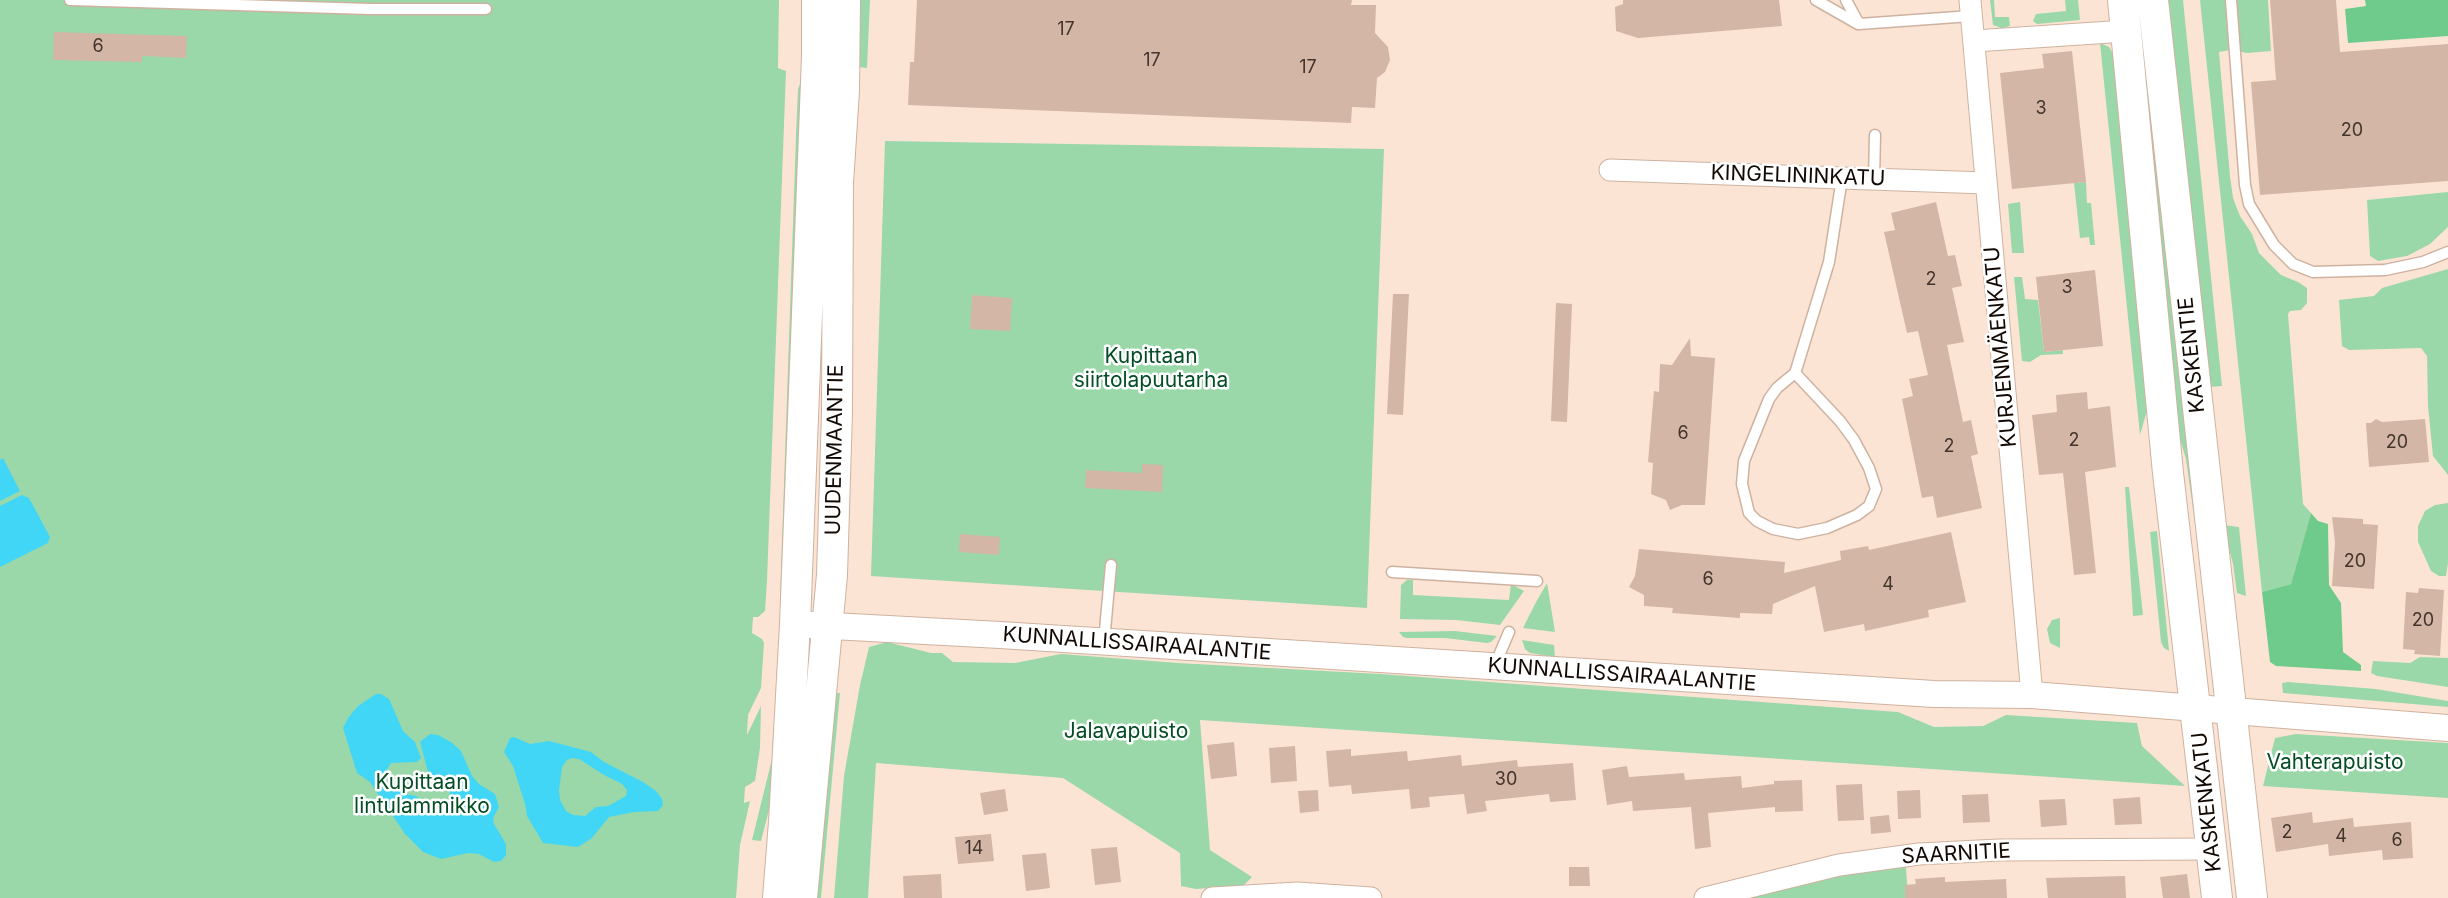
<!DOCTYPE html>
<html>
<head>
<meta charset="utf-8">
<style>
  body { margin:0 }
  canvas { display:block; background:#fce4d5 }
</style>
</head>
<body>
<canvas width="2448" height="898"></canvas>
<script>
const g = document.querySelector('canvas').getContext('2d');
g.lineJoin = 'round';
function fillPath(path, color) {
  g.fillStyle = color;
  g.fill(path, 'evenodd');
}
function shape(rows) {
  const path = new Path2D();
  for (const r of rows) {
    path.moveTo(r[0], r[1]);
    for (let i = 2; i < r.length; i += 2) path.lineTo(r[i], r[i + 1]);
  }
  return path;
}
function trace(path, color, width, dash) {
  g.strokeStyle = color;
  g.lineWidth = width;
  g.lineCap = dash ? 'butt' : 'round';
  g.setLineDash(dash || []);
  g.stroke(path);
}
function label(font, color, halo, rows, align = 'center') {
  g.font = font + ' Inter,sans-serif';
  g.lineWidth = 5;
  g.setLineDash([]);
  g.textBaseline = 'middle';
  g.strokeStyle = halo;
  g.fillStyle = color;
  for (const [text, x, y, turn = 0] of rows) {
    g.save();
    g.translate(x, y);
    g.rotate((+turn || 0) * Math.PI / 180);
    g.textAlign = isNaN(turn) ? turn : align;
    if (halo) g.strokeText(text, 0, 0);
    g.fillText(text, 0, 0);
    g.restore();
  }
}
fillPath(shape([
  [0,0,779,0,778,68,786,71,767,581,765,611,758,617,753,617,752,633,762,639,764,643,761,688,748,715,747,735,761,706,760,748,755,781,745,787,744,803,750,801,740,845,736,898,0,898],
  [856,0,870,0,867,68,858,67],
  [1990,0,1994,0,1995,17,2009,17,2010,26,2002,28,1993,25],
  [2065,0,2078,0,2080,20,2037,24,2033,21,2036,14,2066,11],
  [2132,0,2144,0,2201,566,2186,459,2179,436],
  [2166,0,2183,0,2222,386,2209,387],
  [2200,0,2268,0,2271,51,2247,53,2230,50,2219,52,2230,176,2233,198,2240,216,2252,234,2259,253,2281,275,2298,282,2307,288,2307,303,2301,310,2290,311,2288,314,2303,504,2311,513,2291,584,2262,592],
  [2100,43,2109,47,2114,55,2148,407,2140,435],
  [800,84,803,85,785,600,780,600,796,135,798,89],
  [885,141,1384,149,1367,608,871,576],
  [2086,182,2087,203,2091,203,2095,245,2090,245,2089,237,2080,238,2074,183],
  [2448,192,2448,227,2430,244,2407,256,2378,261,2370,256,2367,200],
  [2020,202,2024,253,2012,253,2008,204],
  [2448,269,2448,475,2433,456,2428,406,2427,356,2421,348,2349,350,2342,346,2339,300,2374,296,2382,288],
  [2014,277,2022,277,2025,299,2038,300,2044,352,2063,350,2063,354,2041,355,2030,362,2022,361],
  [2125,487,2129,487,2143,615,2133,616],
  [2448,503,2448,563,2446,576,2439,576,2431,571,2418,542,2418,526,2425,511,2435,505],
  [2223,525,2239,527,2246,596,2237,593,2233,564],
  [2157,531,2169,651,2164,648,2161,642,2150,532],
  [1407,580,1413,580,1413,595,1509,600,1511,584,1524,591,1500,625,1456,620,1400,619,1401,585],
  [1547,583,1555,632,1523,628,1535,604],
  [2060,618,2060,648,2050,643,2047,629,2052,620],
  [1455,631,1497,636,1491,642,1487,643,1445,638,1407,638,1403,637,1399,632],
  [1522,640,1554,645,1555,657,1530,653,1525,649],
  [887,642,931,653,942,653,953,662,1015,663,1061,654,1178,663,1380,674,1898,712,1934,727,1983,726,2006,715,2137,723,2142,746,2185,786,1200,720,1210,850,1252,877,1244,885,1196,889,1181,886,1180,853,1063,778,876,763,868,898,834,898,844,776,860,685,869,647],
  [2420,657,2448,658,2448,687,2377,676,2371,673,2373,661,2410,663],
  [777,682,778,775,761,841,752,840,772,759,775,756,772,753],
  [2288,682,2376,689,2448,701,2448,707,2283,693,2282,683],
  [833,693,840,693,821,898,814,898],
  [2296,734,2448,743,2448,798,2263,786,2275,738],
  [1906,867,1908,898,1748,898,1837,876]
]), '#9ad8aa');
fillPath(shape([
  [2365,0,2448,0,2448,36,2348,43,2345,9,2366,6],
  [2311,513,2318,521,2328,524,2329,585,2341,603,2343,652,2361,665,2361,671,2276,666,2270,662,2262,592,2291,584]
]), '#6fcb8b');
fillPath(shape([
  [3,458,20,491,0,501,0,460],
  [22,495,29,498,50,537,48,543,0,567,0,506],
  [376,694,381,694,389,699,403,731,415,742,421,758,417,762,391,763,384,774,388,784,405,794,416,796,421,800,423,807,434,814,447,810,452,804,449,789,428,772,420,742,430,734,438,735,451,742,461,751,472,776,479,784,495,794,499,807,493,818,494,824,506,844,506,855,501,861,494,862,479,854,468,853,441,859,423,852,405,834,370,782,357,773,343,728,348,718,358,706],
  [514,737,530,744,549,741,591,752,604,762,643,782,656,791,662,799,663,805,658,811,634,812,609,817,592,838,578,847,543,843,527,816,525,804,513,766,504,752,510,738],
  [572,758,579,759,604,775,622,784,627,790,626,796,608,806,596,807,585,816,573,815,566,811,560,800,559,790,562,767,567,760]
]), '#42d6f6');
fillPath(shape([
  [917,0,1352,0,1351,5,1376,5,1375,33,1388,47,1390,60,1385,72,1377,78,1375,108,1352,107,1351,123,908,105,910,62,914,62],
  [1623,0,1779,0,1782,26,1638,38,1616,31,1615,7,1623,4],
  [2270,0,2336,0,2340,52,2448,44,2448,181,2260,195,2251,82,2276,80],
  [54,32,187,36,186,58,142,56,142,62,53,60],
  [2072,51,2086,182,2012,189,2000,73,2044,68,2042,54],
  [1936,202,1948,256,1955,255,1962,286,1952,288,1964,342,1947,345,1963,422,1971,420,1978,454,1971,456,1982,508,1937,518,1933,496,1922,498,1902,399,1913,396,1909,379,1928,375,1918,331,1907,333,1884,232,1895,230,1891,213],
  [2095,270,2103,346,2044,352,2036,277],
  [1393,294,1409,294,1403,415,1387,414],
  [972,295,1012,298,1010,331,970,329],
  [1556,303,1572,304,1567,422,1551,421],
  [1690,338,1691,356,1715,358,1705,505,1682,505,1670,510,1666,500,1651,494,1653,463,1648,462,1654,391,1659,392,1660,364,1672,365],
  [2087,392,2088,409,2110,406,2116,467,2085,472,2096,573,2074,575,2063,473,2039,475,2032,415,2057,412,2056,395],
  [2376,419,2382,422,2425,419,2429,462,2369,467,2366,423,2371,423],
  [1142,464,1163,465,1162,492,1085,488,1086,470,1142,473],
  [2332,517,2363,519,2363,524,2378,525,2374,589,2332,586,2335,542],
  [1951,532,1966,602,1928,610,1929,617,1865,631,1864,624,1824,632,1815,586,1773,604,1772,614,1740,613,1740,618,1672,613,1673,608,1644,606,1644,595,1629,587,1635,576,1639,549,1785,562,1784,573,1841,560,1840,551,1868,546,1869,550],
  [960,534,1000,537,999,555,959,552],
  [2419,588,2444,590,2440,656,2414,654,2415,650,2403,649,2406,592,2418,593],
  [1234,742,1237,776,1211,779,1207,745],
  [1295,746,1297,781,1271,783,1269,748],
  [1351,749,1351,756,1407,751,1408,761,1461,755,1462,766,1517,760,1518,767,1573,763,1576,800,1550,802,1549,794,1485,801,1487,811,1467,814,1464,794,1429,797,1430,807,1411,809,1409,789,1352,794,1351,785,1329,787,1326,751],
  [1627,766,1629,777,1684,773,1685,780,1741,776,1742,788,1774,784,1774,781,1802,780,1803,811,1775,812,1775,807,1708,813,1711,847,1695,849,1691,807,1633,811,1632,801,1607,805,1602,770],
  [1862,784,1864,820,1838,821,1836,785],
  [1005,789,1008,811,984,815,980,793],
  [1318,790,1319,811,1300,813,1298,791],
  [1920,790,1921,818,1898,819,1897,791],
  [1988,794,1990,822,1963,823,1962,795],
  [2140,797,2142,824,2115,825,2113,799],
  [2065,799,2067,825,2041,827,2039,800],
  [2312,812,2313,823,2353,818,2354,827,2411,822,2413,858,2383,860,2382,850,2329,856,2328,844,2276,852,2271,818],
  [1889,815,1891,832,1871,834,1870,817],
  [991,834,994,861,958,864,955,837],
  [1117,847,1121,882,1095,885,1091,849],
  [1046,853,1050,888,1026,891,1022,855],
  [1569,867,1589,867,1590,886,1569,886],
  [941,874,942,898,904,898,903,876],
  [2187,874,2190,898,2163,898,2160,877],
  [2125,876,2126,898,2048,898,2046,878],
  [1945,877,1945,882,2006,879,2007,898,1905,898,1905,885,1916,884,1915,879]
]), '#d3b6a5');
const service = shape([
  [70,0,370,9,486,9],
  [1816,0,1858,24],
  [1846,0,1859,24,1971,16],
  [2231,0,2245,185,2249,204,2274,245,2293,264,2313,272,2385,270,2423,262,2448,252],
  [1874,179,1875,135],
  [1795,373,1840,421,1854,440,1869,468,1876,489,1869,506,1857,515,1827,528,1798,534,1773,529,1757,521,1749,513,1742,484,1744,461,1769,399,1777,388,1795,373,1797,367,1829,262,1842,178],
  [1392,572,1537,581],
  [1104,641,1111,565],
  [1494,667,1509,632]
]);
const minor = shape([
  [1970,0,2032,695],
  [1974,41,2126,31],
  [1610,170,1986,183],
  [1212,898,1297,893,1371,898],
  [1705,898,1839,865,1919,854,1999,850,2212,849]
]);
const tertiary = shape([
  [795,624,1000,635,1934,694,2032,695,2448,728]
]);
const secondary = shape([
  [2123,0,2168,473,2217,898],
  [2153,0,2252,898],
  [778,898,784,822,795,624,817,56,817,0],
  [802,898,832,575,837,412,838,183,844,91,845,0]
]);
trace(service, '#ceb2a0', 13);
trace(minor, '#ceb2a0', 23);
trace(tertiary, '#ceb2a0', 28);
trace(secondary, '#ceb2a0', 32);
trace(service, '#fff', 10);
trace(minor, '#fff', 21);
trace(tertiary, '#fff', 26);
trace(secondary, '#fff', 30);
label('18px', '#43342c', null, [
  ["17",1066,30],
  ["6",98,47],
  ["17",1152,61],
  ["17",1308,68],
  ["3",2041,109],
  ["20",2352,131],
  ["2",1931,280],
  ["3",2067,288],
  ["6",1683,434],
  ["2",2074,441],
  ["20",2397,443],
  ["2",1949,447],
  ["20",2355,562],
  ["6",1708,580],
  ["4",1888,585],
  ["20",2423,621],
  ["30",1506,780],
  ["2",2287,833],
  ["4",2341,837],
  ["6",2397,841],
  ["14",974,849]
]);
label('21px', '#130904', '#fff', [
  ["KINGELININKATU",1798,176,2],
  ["KURJENMÄENKATU",2001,347,-95],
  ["KASKENTIE",2192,355,-96],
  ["UUDENMAANTIE",835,450,-89],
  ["KUNNALLISSAIRAALANTIE",1137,644,4],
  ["KUNNALLISSAIRAALANTIE",1622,675,4],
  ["KASKENKATU",2207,802,-96],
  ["SAARNITIE",1956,854,-3]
]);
label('21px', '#044d25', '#fff', [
  ["Kupittaan",1151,357],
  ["siirtolapuutarha",1151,381],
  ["Jalavapuisto",1126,732],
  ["Vahterapuisto",2335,763],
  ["Kupittaan",422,783],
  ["lintulammikko",422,807]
]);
</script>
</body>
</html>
